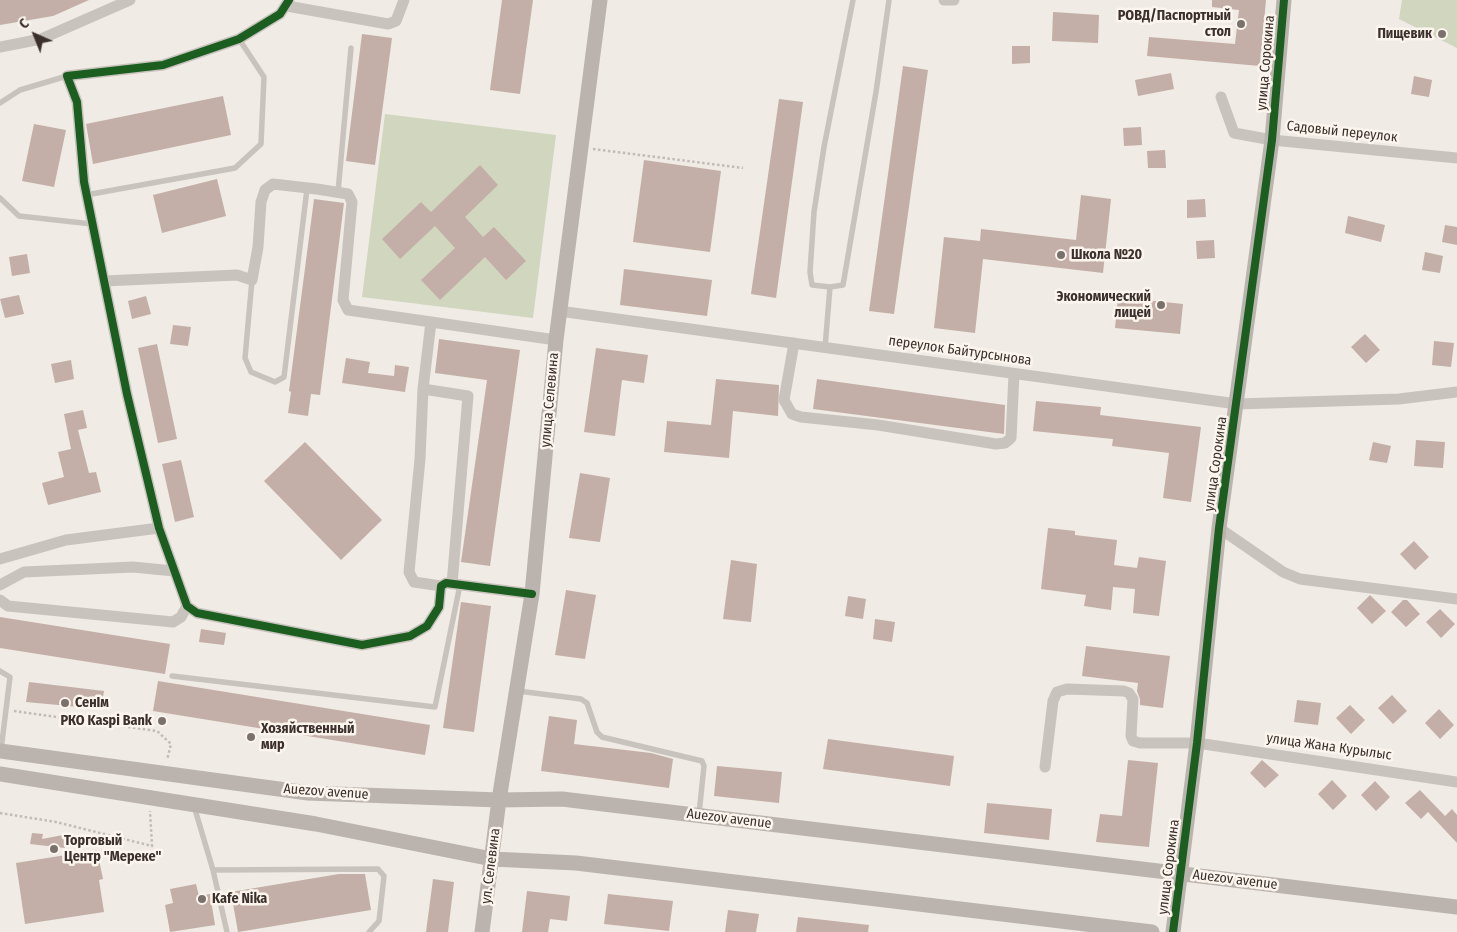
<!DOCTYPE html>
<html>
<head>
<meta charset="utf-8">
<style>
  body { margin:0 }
  #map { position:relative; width:1457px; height:932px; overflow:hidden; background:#f0ebe5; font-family:"Fira Sans Condensed",sans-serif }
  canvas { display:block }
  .north { position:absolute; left:10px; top:10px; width:50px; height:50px; -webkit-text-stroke:4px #fbf5ee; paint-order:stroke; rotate:316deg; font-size:14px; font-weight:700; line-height:20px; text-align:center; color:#3b302b }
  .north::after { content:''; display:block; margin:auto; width:18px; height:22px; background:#3b302b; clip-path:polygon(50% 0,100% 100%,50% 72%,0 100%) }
</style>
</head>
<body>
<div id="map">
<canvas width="1457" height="932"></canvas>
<div class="north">С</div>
</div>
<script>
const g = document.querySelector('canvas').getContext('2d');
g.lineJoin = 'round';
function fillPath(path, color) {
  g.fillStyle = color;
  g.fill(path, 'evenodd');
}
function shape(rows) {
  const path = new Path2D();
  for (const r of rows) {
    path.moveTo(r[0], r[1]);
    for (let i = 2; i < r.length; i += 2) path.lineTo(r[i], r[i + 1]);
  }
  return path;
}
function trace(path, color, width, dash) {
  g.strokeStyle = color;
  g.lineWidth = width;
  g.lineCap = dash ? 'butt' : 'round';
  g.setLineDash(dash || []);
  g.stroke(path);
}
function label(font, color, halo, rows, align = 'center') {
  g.font = font + ' "Fira Sans Condensed",sans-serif';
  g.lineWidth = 5;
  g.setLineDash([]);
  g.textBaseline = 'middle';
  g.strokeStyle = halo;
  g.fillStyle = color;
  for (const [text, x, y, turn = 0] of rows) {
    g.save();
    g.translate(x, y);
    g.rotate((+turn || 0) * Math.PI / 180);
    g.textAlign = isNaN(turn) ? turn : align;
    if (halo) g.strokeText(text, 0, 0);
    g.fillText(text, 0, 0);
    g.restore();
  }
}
fillPath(shape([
  [1402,0,1457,0,1457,48,1399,19],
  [385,114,556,135,533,318,362,297]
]), '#d1d6bf');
fillPath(shape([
  [0,0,89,0,53,16,0,25],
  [502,0,533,0,520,94,490,90],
  [1212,0,1266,0,1260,66,1147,56,1149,37,1235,44,1239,10,1212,7],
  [1053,12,1099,15,1098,43,1052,41],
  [362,34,392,38,375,165,346,161],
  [1012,46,1030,46,1030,63,1012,64],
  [903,66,928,70,894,314,869,311],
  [1171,73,1174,89,1138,96,1135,80],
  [1414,76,1432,80,1429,97,1411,94],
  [223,96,231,135,93,164,86,124],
  [779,99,803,102,776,298,751,294],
  [34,124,66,130,54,187,22,181],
  [1141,127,1142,145,1124,146,1123,128],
  [1165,150,1166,168,1148,168,1147,151],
  [644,160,721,171,710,252,633,242],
  [480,165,498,185,465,217,483,237,494,227,526,261,506,280,485,257,440,300,421,280,455,248,435,226,400,259,382,239,421,202,431,212],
  [217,179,226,216,162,233,153,195],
  [1081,195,1111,199,1103,273,983,259,975,333,934,328,944,237,980,241,981,229,1076,240],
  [314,199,344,203,320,395,311,394,308,416,288,413,291,392,289,391],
  [1205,199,1206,217,1187,218,1187,200],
  [1348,216,1385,225,1381,242,1345,233],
  [1445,225,1457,227,1457,245,1442,242],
  [1214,240,1215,258,1197,259,1196,241],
  [1425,252,1443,256,1440,273,1422,270],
  [27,254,30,273,12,276,9,257],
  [624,269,712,280,707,316,620,305],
  [19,295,24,314,5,318,0,299],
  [146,296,151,314,132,319,128,301],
  [1118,297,1183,304,1180,334,1115,328],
  [173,325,191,327,188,346,170,344],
  [1365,334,1380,350,1366,363,1351,347],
  [439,339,520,350,490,566,461,562,487,380,435,373],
  [1434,341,1454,343,1451,367,1432,365],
  [157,344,177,439,158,443,138,348],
  [596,348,648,355,644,383,622,380,615,436,584,432],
  [346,358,370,362,368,373,394,376,395,365,409,367,405,392,342,383],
  [71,360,74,379,55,383,51,364],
  [716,379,779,385,778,416,733,411,729,458,664,452,667,421,711,425],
  [817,379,1005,405,1004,434,813,409],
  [1036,401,1101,407,1100,415,1201,427,1191,502,1163,498,1169,453,1112,446,1113,439,1033,431],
  [83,410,87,428,78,430,89,473,96,472,101,492,48,505,42,483,64,477,58,452,71,449,64,414],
  [1416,440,1445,442,1443,468,1414,466],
  [305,442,382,520,341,560,264,481],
  [1373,442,1391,446,1387,463,1369,460],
  [181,460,194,517,175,522,162,464],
  [580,473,610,478,600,542,569,538],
  [1048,528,1075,531,1075,535,1117,540,1114,565,1137,568,1139,557,1166,561,1159,616,1133,613,1135,589,1113,587,1111,610,1084,606,1086,595,1041,589],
  [1414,541,1429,557,1415,570,1400,554],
  [731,560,757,564,751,622,723,619],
  [566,590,596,595,585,659,555,655],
  [1370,595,1386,611,1372,624,1357,608],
  [848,596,866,599,863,619,845,616],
  [1403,600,1407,600,1420,614,1406,627,1391,612],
  [461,602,491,606,474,732,443,728],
  [1440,609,1455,624,1441,638,1426,622],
  [0,617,170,644,165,674,0,648],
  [875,619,895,622,892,642,873,639],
  [201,629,226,633,224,645,199,642],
  [1086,646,1170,656,1163,708,1140,705,1140,699,1137,691,1138,683,1082,676],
  [158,681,430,725,425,755,153,711],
  [29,682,104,691,101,709,26,702],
  [1392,695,1407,711,1393,724,1378,708],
  [1297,700,1321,703,1318,725,1294,722],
  [1350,705,1365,720,1351,734,1336,718],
  [1439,709,1454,725,1440,739,1425,723],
  [549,716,577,720,574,744,651,753,673,759,669,788,541,771],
  [828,739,954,756,950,786,823,769],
  [1128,760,1158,763,1149,847,1096,842,1100,814,1122,816],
  [1262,760,1279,775,1265,788,1250,773],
  [717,766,782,772,779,803,714,796],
  [1332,780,1347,796,1333,810,1318,794],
  [1375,781,1390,797,1376,811,1361,795],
  [1420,790,1445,816,1452,809,1457,815,1457,843,1428,812,1421,819,1405,803],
  [987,803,1052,809,1049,840,984,833],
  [32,833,43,834,42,839,63,835,65,848,30,844],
  [97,850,103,879,99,880,104,912,25,924,16,863],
  [339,874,365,874,371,910,238,932,231,892],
  [433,879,454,882,448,932,426,932],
  [196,884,199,896,210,894,215,925,170,932,165,905,173,903,170,889],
  [527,891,570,896,567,921,550,919,548,932,522,932],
  [608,894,673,901,669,931,604,924],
  [728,910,759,914,756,932,725,932],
  [798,917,869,925,868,932,796,932]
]), '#c3afa7');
trace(shape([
  [593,149,743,168],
  [14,711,157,731,171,744,167,760],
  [0,813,56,822,152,846,150,811]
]), '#c2bbb6', 2.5, [2.5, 2.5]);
trace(shape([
  [0,103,20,90,67,76],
  [338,192,351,48],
  [86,195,235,168,261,144,264,77,239,39],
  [0,198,19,216,92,224],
  [252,280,245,358,251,372,275,382,284,377,307,189],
  [830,287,812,285,810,272,814,212,824,147,853,0],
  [825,348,830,287,843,285,876,92,889,0],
  [0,671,10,677,1,750],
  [172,676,435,707,460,585],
  [518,691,581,699,587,703,597,732,602,737,702,761,704,766,699,814],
  [194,806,213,870,227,932],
  [213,870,378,869,384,876,379,921,369,932]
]), '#c9c3be', 5.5);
trace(shape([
  [289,0,280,14,239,39,163,65,67,76,77,102,84,182,127,394,159,528,187,606,197,613,362,645,410,636,427,626,439,607,441,586,446,583,532,594],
  [944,0,954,0],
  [287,6,388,24,396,21,404,0],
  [0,47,41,39,130,0],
  [1221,97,1234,133,1272,140,1457,158],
  [104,281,237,275,252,280,258,247,261,202,265,190,273,184,317,189,348,194,352,202,343,300,348,310,556,340],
  [559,311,1237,404,1399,399,1457,392],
  [431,322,423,389,420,459,409,572,414,582,441,586],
  [794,343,784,400,792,414,801,417,878,425,996,444,1005,443,1011,438,1014,374],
  [423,389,468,396,452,584],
  [1219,528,1283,572,1300,579,1457,599],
  [0,559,66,540,159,528],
  [0,585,24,572,133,567,174,571],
  [0,600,8,606,173,622,181,617,187,606],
  [1045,767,1053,701,1057,692,1067,689,1124,691,1129,693,1133,699,1131,736,1133,741,1140,743,1197,743,1457,782]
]), '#c9c3be', 11);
trace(shape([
  [0,751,308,793,499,800,562,799,1457,907],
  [0,774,316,824,492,859,576,863,1152,932],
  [482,932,499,800,532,594,556,340,600,0],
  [1173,932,1197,743,1219,528,1272,140,1284,0]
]), '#bab3ae', 15);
trace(shape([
  [289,0,280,14,239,39,163,65,67,76,77,102,84,182,127,394,159,528,187,606,197,613,362,645,410,636,427,626,439,607,441,586,446,583,532,594],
  [1173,932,1197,743,1219,528,1272,140,1284,0]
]), '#1b5e20', 8);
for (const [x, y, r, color] of [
  [1241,24,5,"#7a716c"],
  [1442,34,5,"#7a716c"],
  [1061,255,5,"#7a716c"],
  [1161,305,5,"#7a716c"],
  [65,703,5,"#7a716c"],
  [162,721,5,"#7a716c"],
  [251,737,5,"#7a716c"],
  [54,849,5,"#7a716c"],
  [202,899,5,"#7a716c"]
]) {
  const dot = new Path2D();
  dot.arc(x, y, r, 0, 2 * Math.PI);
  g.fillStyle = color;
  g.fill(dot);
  trace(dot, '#fbf5ee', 2);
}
label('bold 14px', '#3b302b', '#fbf5ee', [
  ["РОВД/Паспортный",1231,16,"right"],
  ["стол",1231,32,"right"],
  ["Пищевик",1432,34,"right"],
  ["Школа №20",1071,255],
  ["Экономический",1151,297,"right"],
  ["лицей",1151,313,"right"],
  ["СенIм",75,703],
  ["РКО Kaspi Bank",152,721,"right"],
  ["Хозяйственный",261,729],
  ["мир",261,745],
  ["Торговый",64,841],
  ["Центр \"Мереке\"",64,857],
  ["Kafe Nika",212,899]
], 'left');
label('14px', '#3b302b', '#fbf5ee', [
  ["улица Сорокина",1266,63,-85],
  ["Садовый переулок",1342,132,6],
  ["переулок Байтурсынова",960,351,8],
  ["улица Селевина",550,400,-85],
  ["улица Сорокина",1216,464,-82],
  ["улица Жана Курылыс",1329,747,8],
  ["Auezov avenue",326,792,4],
  ["Auezov avenue",729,819,7],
  ["ул. Селевина",491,866,-83],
  ["улица Сорокина",1169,867,-83],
  ["Auezov avenue",1235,880,7]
]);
</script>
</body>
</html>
